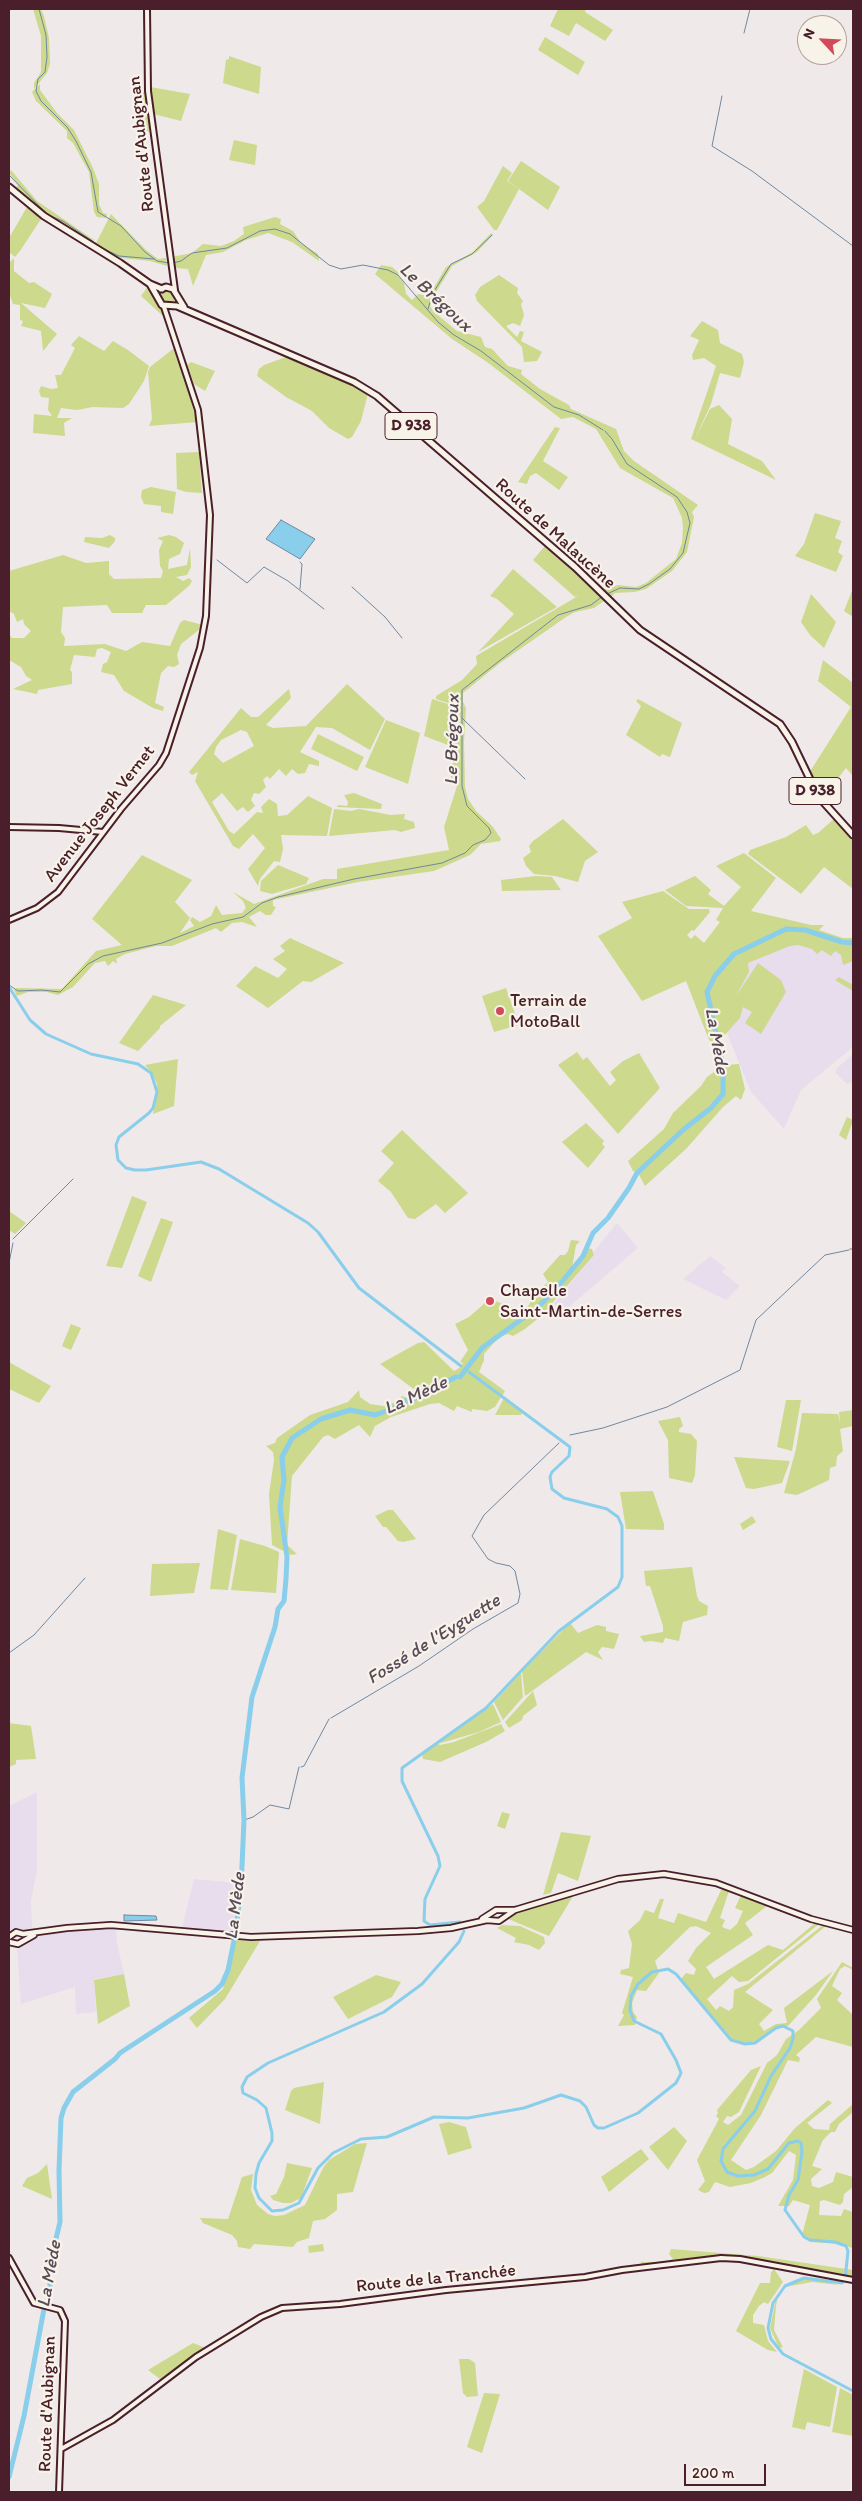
<!DOCTYPE html>
<html>
<head>
<meta charset="utf-8">
<style>
  body { margin:0 }
  #map { position:relative; width:862px; height:2501px; overflow:hidden; background:#f0e9ea; font-family:Itim,sans-serif }
  canvas { display:block }
  .frame { position:absolute; inset:0; border:10px solid #4a1f2b; pointer-events:none }
  .north { position:absolute; left:797px; top:15px; width:50px; height:50px; box-sizing:border-box; background:#f7f3e8; border:1px solid #b29e9c; border-radius:50%; rotate:295deg; font-size:14px; font-weight:700; line-height:20px; text-align:center; color:#4a1f2b }
  .north::after { content:''; display:block; margin:auto; width:18px; height:22px; background:#d1495b; clip-path:polygon(50% 0,100% 100%,50% 72%,0 100%) }
  .scale { position:absolute; left:684px; top:2464px; width:82px; height:22px; box-sizing:border-box; border:2px solid #4a1f2b; border-top:0; padding-left:6px; font-size:15px; line-height:18px; white-space:nowrap; color:#4a1f2b; -webkit-text-stroke:4px #f7f3e8; paint-order:stroke }
</style>
</head>
<body>
<div id="map">
<canvas width="862" height="2501"></canvas>
<div class="frame"></div>
<div class="north">N</div>
<div class="scale">200 m</div>
</div>
<script>
const g = document.querySelector('canvas').getContext('2d');
g.lineJoin = 'round';
function fillPath(path, color) {
  g.fillStyle = color;
  g.fill(path, 'evenodd');
}
function shape(rows) {
  const path = new Path2D();
  for (const r of rows) {
    if (r.length === 3) {
      path.moveTo(r[0] + r[2], r[1]);
      path.arc(r[0], r[1], r[2], 0, 2 * Math.PI);
      continue;
    }
    path.moveTo(r[0], r[1]);
    for (let i = 2; i < r.length; i += 2) path.lineTo(r[i], r[i + 1]);
  }
  return path;
}
function trace(path, color, width, dash) {
  g.strokeStyle = color;
  g.lineWidth = width;
  g.lineCap = dash ? 'butt' : 'round';
  g.setLineDash(dash || []);
  g.stroke(path);
}
function label(font, color, halo, rows, align = 'center') {
  g.font = font + ' Itim,sans-serif';
  g.lineWidth = 4.5;
  g.setLineDash([]);
  g.textBaseline = 'middle';
  g.strokeStyle = halo;
  g.fillStyle = color;
  for (const [text, x, y, turn = 0] of rows) {
    g.save();
    g.translate(x, y);
    g.rotate((+turn || 0) * Math.PI / 180);
    g.textAlign = isNaN(turn) ? turn : align;
    if (halo) g.strokeText(text, 0, 0);
    g.fillText(text, 0, 0);
    g.restore();
  }
}
fillPath(shape([
  [809,938,853,955,853,1047,801,1090,784,1129,751,1092,722,1021,738,967],
  [853,1054,853,1081,847,1084,836,1073,836,1069],
  [617,1223,638,1248,563,1312,552,1306,594,1255,594,1251],
  [710,1256,726,1268,722,1272,740,1286,726,1300,683,1279],
  [37,1792,37,1870,31,1901,32,1928,9,1933,9,1806],
  [194,1879,237,1883,233,1934,182,1928],
  [116,1928,117,1943,124,1974,94,1979,96,2012,76,2014,75,1987,21,2004,17,1949,27,1940,34,1937,69,1931]
]), '#e8ddec');
fillPath(shape([
  [33,9,41,9,44,16,49,38,50,64,47,73,34,89,34,83,41,72,41,36],
  [558,9,586,9,585,12,613,30,605,41,576,23,569,36,550,26],
  [545,37,585,62,578,75,538,50],
  [229,56,261,67,259,94,223,83,226,60,229,59],
  [40,84,40,90,57,113,74,130,93,168,99,184,99,204,103,213,107,214,106,218,97,217,94,212,89,172,73,143,67,138,67,131,36,101,32,92],
  [145,87,148,111,141,110,136,115],
  [150,87,190,94,181,121,153,114],
  [144,116,149,117,149,132,139,126],
  [153,116,162,167,160,168,156,139],
  [234,140,257,145,255,165,229,160],
  [521,161,560,187,548,210,508,181],
  [503,166,512,173,507,181,519,189,497,230,494,230,477,207,484,201],
  [11,170,37,201,94,240,92,243,47,216,15,189,18,185,9,173],
  [27,207,41,219,20,251,15,257,9,252,9,238],
  [111,214,146,250,158,259,166,258,167,266,150,261,121,258,95,245],
  [275,217,281,219,280,224,293,231,301,243,318,254,319,261,292,242,268,233,246,240,223,252,206,255,193,286,188,269,176,268,173,265,171,257,192,253,203,244,221,246,234,241,244,234,243,227],
  [491,233,493,235,477,252,452,266,432,299,430,306,434,312,457,331,481,337,485,347,492,349,508,366,522,370,521,374,540,389,569,405,571,409,616,429,624,451,634,461,698,505,692,512,694,517,687,552,672,571,646,589,634,592,615,593,610,598,603,590,618,585,636,587,646,583,676,559,682,543,683,527,682,518,673,498,620,468,596,429,573,417,561,419,487,362,452,339,375,274,381,265,392,267,399,273,398,275,404,283,406,294,412,300,418,294,429,296,446,267,473,252],
  [14,258,14,271,29,283,34,282,52,294,45,308,21,303,57,334,43,351,41,331,21,326,23,321,20,320,20,305,13,304,9,293,9,263],
  [499,275,518,288,517,293,523,301,521,304,524,315,520,326,513,323,506,326,517,337,520,331,524,332,521,341,542,352,537,361,524,362,522,347,477,301,475,295,480,287],
  [148,286,153,290,156,301,163,308,165,314,163,316,141,296],
  [167,297,8],
  [702,321,718,330,720,343,742,354,744,362,740,378,720,373,711,404,695,439,710,409,719,405,732,419,728,444,762,461,776,480,691,439,716,366,704,358,693,360,692,355,699,340,690,336],
  [79,336,104,351,113,341,128,350,149,366,144,381,129,404,123,408,93,407,77,410,61,408,57,418,72,418,64,423,65,436,33,433,34,414,52,416,48,410,49,398,41,397,39,391,41,386,51,389,58,388,55,375,61,375,75,348,71,345],
  [173,349,176,349,197,422,149,426,152,419,148,372,150,367],
  [289,356,361,388,368,393,361,421,352,437,348,439,329,428,312,411,286,397,257,376,259,369,264,365],
  [191,362,215,371,205,391,194,384,187,365],
  [555,427,560,428,543,461,568,477,559,490,536,473,530,476,527,484,518,482],
  [199,452,202,493,186,492,177,489,176,453],
  [151,487,176,492,173,514,161,512,161,506,144,504,141,497,142,490],
  [815,513,841,521,835,538,842,541,838,552,843,556,836,572,795,556,804,544],
  [110,535,115,538,115,541,109,548,84,542,85,537,102,538],
  [169,535,176,537,184,543,180,554,169,559,168,569,187,565,190,548,191,567,187,575,176,577,183,581,189,578,192,581,189,586,166,605,146,605,142,613,112,613,107,605,63,607,61,632,65,638,64,646,105,644,126,651,142,642,170,646,180,623,184,620,203,625,202,630,200,629,181,644,177,655,179,664,174,667,168,666,161,673,155,703,164,707,163,711,153,708,124,691,114,675,101,672,103,664,107,662,111,652,102,648,97,649,95,657,74,655,70,670,72,672,72,684,38,690,37,694,13,689,32,680,26,676,21,667,9,660,9,634,12,638,24,638,31,631,24,624,23,619,17,622,14,614,9,611,9,571,63,555,86,563,109,561,109,574,114,579,161,578,163,571,160,566,159,550,163,541,157,538],
  [545,546,574,569,604,601,594,608,575,612,566,617,500,663,463,693,463,702,466,708,464,742,465,787,468,799,476,811,493,827,501,839,500,841,481,844,470,855,434,871,358,882,273,900,273,906,276,907,271,915,266,915,260,911,249,917,257,927,242,922,232,923,221,932,216,928,172,946,156,946,125,954,116,959,117,964,113,961,108,966,105,961,95,963,73,987,58,995,47,992,28,992,17,996,14,990,17,988,62,989,96,951,122,945,92,919,142,855,192,880,175,902,190,918,180,933,194,926,190,920,192,917,200,922,211,916,216,905,222,915,242,913,246,908,243,901,233,892,254,904,323,879,337,879,337,869,449,850,444,827,457,786,451,780,451,773,456,748,424,736,432,699,458,707,457,745,460,707,436,699,436,696,462,680,477,664,476,656,578,596,575,597,533,560],
  [513,569,557,607,478,652,514,614,497,599,490,596],
  [853,588,853,617,844,611],
  [811,594,836,622,824,648,810,635,801,622],
  [823,660,853,683,853,762,851,765,853,764,853,776,846,768,822,799,809,773,851,707,818,681],
  [347,684,385,719,370,750,332,728,316,727,300,752,319,761,319,766,309,764,305,773,298,774,292,769,286,776,279,769,270,779,267,776,263,780,266,787,259,794,254,793,251,800,255,806,248,812,243,807,237,811,222,793,212,802,229,831,234,834,257,812,263,813,261,807,269,799,277,804,278,816,287,815,308,796,332,808,327,836,281,835,283,849,280,862,274,861,260,879,258,886,248,869,265,848,253,834,239,849,233,846,195,781,198,772,192,775,189,772,241,708,251,717,258,717,289,689,291,698,266,725,273,728,306,726],
  [241,730,247,732,254,746,223,763,214,754,216,747,221,740],
  [638,699,682,723,670,757,662,754,660,757,626,735,641,706,636,701],
  [386,720,420,733,408,784,365,767],
  [318,734,364,757,357,771,311,749],
  [354,793,382,804,381,809,336,807,339,805,347,806,348,802,344,795],
  [334,809,351,811,359,809,391,815,405,814,404,819,414,822,415,828,401,832,395,830,329,836],
  [835,818,853,836,853,889,824,867,801,894,748,854,750,850,786,837,806,825,813,835,818,833],
  [563,819,598,852,585,861,578,882,555,876,534,874,526,866,523,858,531,852,529,846,533,841],
  [744,853,776,878,751,911,811,925,824,925,819,930,843,938,853,938,853,961,843,965,841,955,835,951,831,956,822,950,817,954,812,949,798,945,790,946,748,963,749,972,736,996,758,963,781,980,786,992,761,1034,745,1023,752,1012,743,1007,740,1018,722,1038,712,1042,709,1040,686,981,642,1001,598,936,632,918,622,902,663,891,689,909,709,909,710,912,694,931,692,930,687,935,691,939,695,935,704,943,720,922,716,920,723,908,686,906,665,890,695,876,711,890,708,894,724,906,741,887,716,866],
  [278,865,309,878,306,884,272,894,260,891,261,881],
  [536,876,552,877,561,890,502,891,501,880],
  [290,938,344,963,311,982,303,981,268,1008,236,986,255,966,278,978,287,969,273,959,285,951,280,946],
  [839,977,853,985,853,991,835,980],
  [506,988,519,1025,494,1032,482,996],
  [153,995,186,1005,160,1026,160,1028,138,1051,119,1043],
  [577,1052,583,1060,587,1057,610,1086,616,1080,610,1072,623,1061,639,1053,660,1088,618,1134,558,1065],
  [178,1059,174,1106,153,1114,157,1084,152,1073,145,1065],
  [739,1064,745,1089,741,1100,736,1096,723,1107,686,1149,645,1186,638,1173,684,1130,712,1108,724,1094,724,1065],
  [721,1067,722,1093,710,1107,681,1130,635,1172,633,1171,628,1161,664,1129,673,1113,701,1086,707,1077],
  [847,1117,853,1120,846,1140,839,1135],
  [586,1123,604,1141,602,1144,605,1147,588,1168,562,1142],
  [402,1130,468,1193,445,1213,436,1204,415,1219,408,1218,391,1192,378,1181,394,1163,381,1151],
  [132,1196,147,1202,122,1268,106,1266],
  [9,1211,26,1223,15,1234,9,1230],
  [161,1218,173,1222,151,1282,138,1276],
  [571,1240,580,1241,576,1245,572,1268,587,1248,592,1249,594,1255,541,1316,525,1329,513,1336,508,1334,499,1337,484,1354,484,1360,479,1372,505,1391,495,1407,487,1411,472,1409,472,1412,457,1406,454,1411,439,1403,430,1404,391,1417,375,1426,370,1437,359,1425,335,1439,328,1435,323,1437,292,1476,287,1545,297,1554,291,1555,272,1545,269,1494,274,1460,273,1452,266,1446,275,1443,277,1438,310,1415,348,1402,359,1390,360,1397,370,1404,384,1406,396,1402,402,1396,411,1399,431,1386,433,1384,419,1393,380,1364,418,1343,424,1342,454,1371,461,1367,463,1363,460,1362,468,1350,455,1324,469,1317,485,1303,490,1307,495,1301,518,1309,527,1308,536,1293,548,1282,543,1274,560,1255,565,1255,568,1251],
  [71,1324,81,1328,71,1350,62,1346],
  [9,1362,51,1386,39,1403,9,1389],
  [505,1396,507,1401,522,1413,521,1415,495,1415],
  [786,1400,801,1400,792,1451,777,1447],
  [853,1410,853,1426,840,1429,843,1451,837,1456,836,1466,830,1468,829,1480,797,1495,784,1493,796,1449,802,1413,838,1414,840,1423,839,1412],
  [680,1417,683,1426,679,1429,679,1432,691,1434,697,1441,695,1475,692,1483,669,1478,668,1440,658,1421],
  [734,1457,790,1461,782,1483,754,1489,746,1488],
  [653,1491,664,1524,664,1530,626,1529,620,1492],
  [388,1510,393,1510,416,1539,403,1542,398,1541,386,1527,383,1527,375,1516],
  [752,1516,756,1522,743,1530,740,1524],
  [218,1529,237,1535,228,1590,210,1589],
  [240,1539,265,1546,279,1552,276,1593,231,1590],
  [200,1563,194,1593,150,1596,152,1564],
  [692,1567,697,1596,699,1601,708,1606,707,1615,683,1622,679,1641,665,1638,663,1643,651,1641,644,1642,640,1636,663,1632,663,1626,650,1586,646,1586,644,1571],
  [570,1623,578,1633,597,1625,606,1627,606,1631,619,1634,614,1649,602,1647,598,1652,603,1660,586,1652,525,1696,522,1671],
  [521,1673,523,1697,503,1720,494,1702],
  [533,1691,537,1705,523,1716,522,1720,509,1728,505,1722],
  [493,1704,501,1722,479,1732,441,1743,439,1741],
  [9,1723,31,1726,36,1759,16,1760,16,1764,9,1767],
  [501,1724,505,1731,486,1742,440,1762,423,1759,422,1754,437,1743,440,1745,454,1742],
  [502,1812,510,1814,505,1829,497,1826],
  [561,1832,591,1836,578,1881,558,1873,551,1893,543,1895],
  [722,1888,729,1891,720,1918,725,1920,722,1927,730,1930,737,1924,743,1911,735,1908,741,1895,767,1906,745,1923,753,1935,706,1967,714,1979,768,1945,783,1950,815,1923,819,1924,748,1981,739,1982,732,1976,707,1999,716,2010,720,2006,729,2011,733,2007,734,1990,748,1984,823,1925,826,1926,745,1992,773,2010,759,2024,764,2031,776,2024,787,2023,784,2008,833,1971,816,1995,788,2026,775,2028,759,2041,745,2043,732,2039,681,1979,686,1973,694,1975,696,1969,688,1961,696,1948,711,1933,696,1926,690,1927,655,1961,659,1973,646,1991,637,1990,632,2003,633,2012,637,2017,635,2025,618,2026,624,2015,622,2013,633,1977,620,1974,621,1970,629,1968,632,1944,628,1931,640,1920,645,1910,654,1913,660,1899,664,1899,658,1918,674,1923,678,1913,706,1922],
  [573,1896,549,1936,506,1918,518,1913],
  [502,1925,520,1926,544,1937,545,1943,539,1950,529,1945,514,1942,516,1938,497,1928],
  [236,1940,260,1941,225,1999,197,2028,189,2018,223,1989],
  [842,1962,853,1968,853,1970,845,1966,840,1969,832,1986,842,1993,837,2000,853,2015,853,2047,816,2037,796,2055,800,2058,799,2062,788,2060,761,2115,731,2160,746,2170,754,2167,776,2151,795,2128,828,2100,832,2103,807,2123,814,2129,829,2130,830,2124,853,2104,853,2112,839,2124,835,2132,831,2132,823,2140,812,2166,822,2169,811,2179,812,2186,819,2188,833,2182,836,2172,853,2177,853,2187,844,2194,843,2202,840,2205,824,2200,820,2201,819,2215,841,2216,844,2209,853,2212,853,2248,839,2244,810,2242,802,2235,810,2205,793,2200,789,2206,778,2206,793,2180,796,2155,789,2151,772,2173,765,2177,751,2183,730,2187,715,2182,709,2192,704,2193,698,2190,705,2181,697,2160,719,2119,716,2116,718,2113,717,2110,751,2070,761,2066,739,2112,731,2117,727,2116,723,2122,728,2125,741,2115,767,2063,777,2055,786,2039,799,2030,821,2008,817,1999],
  [124,1974,130,2006,98,2024,94,1980],
  [376,1975,401,1982,392,1997,348,2019,333,1997],
  [324,2082,320,2124,285,2110,291,2091,294,2088],
  [449,2122,466,2127,472,2148,448,2155,439,2124],
  [674,2127,687,2141,668,2170,649,2147],
  [367,2143,353,2192,337,2194,337,2210,325,2219,313,2221,309,2238,297,2242,293,2247,254,2244,250,2249,238,2247,237,2241,232,2235,203,2223,200,2218,228,2219,242,2177,253,2174,251,2190,257,2205,268,2214,275,2216,284,2215,305,2205,323,2168,329,2160,355,2144],
  [641,2149,649,2159,609,2192,601,2177],
  [287,2163,312,2168,301,2198,291,2203,283,2203,273,2200,270,2196,276,2194,284,2177],
  [47,2164,52,2199,22,2186,27,2178,38,2173],
  [323,2244,324,2251,309,2253,308,2246],
  [671,2249,758,2256,853,2270,853,2278,730,2256,640,2266,641,2262,661,2262,673,2259,669,2254],
  [774,2269,783,2282,768,2304,764,2302,759,2306,753,2315,753,2323,764,2325,768,2341,777,2352,768,2350,736,2331,760,2283,770,2283,771,2272],
  [804,2279,820,2280,840,2285,812,2282,785,2287,778,2296,776,2306,774,2330,783,2347,779,2348,770,2328,776,2299,787,2284],
  [193,2343,206,2348,160,2379,148,2370],
  [459,2359,469,2359,475,2363,478,2396,467,2397,463,2393],
  [804,2369,837,2387,830,2427,807,2422,805,2430,792,2427],
  [840,2388,853,2395,853,2436,832,2432],
  [484,2393,500,2394,482,2453,467,2447]
]), '#cdd98c');
const water = shape([
  [281,520,315,539,300,559,266,539,281,520],
  [124,1915,156,1916,157,1920,124,1921,124,1915]
]);
fillPath(water, '#89ceeb');
trace(water, '#70889e', 1);
trace(shape([
  [39,9,46,35,47,57,45,72,38,79,36,91,41,101,67,127,76,141,91,172,98,212,121,226,145,252,157,261,169,263],
  [144,9,146,85],
  [744,33,750,9],
  [722,96,712,146,752,171,853,246],
  [9,175,48,215,63,221,104,249,119,256,154,259],
  [173,263,181,261,192,253,227,248,260,231,275,229,290,234,329,265,341,269,363,265,388,270,398,275,438,322,454,335,481,351,554,407,579,415,603,430],
  [428,309,433,293,451,264,472,254,492,235],
  [605,431,612,439,627,464,677,497,687,512,690,523,683,553,670,569,649,584,639,589,620,588,607,594],
  [217,560,247,583,264,567,288,581,324,609],
  [352,587,385,617,402,638],
  [300,589,302,564,300,562],
  [603,598,632,626],
  [643,635,683,662],
  [462,718,525,779],
  [9,985,18,991,42,990,60,992,88,964,103,956,162,943,212,924,243,917,262,903,278,897,354,879,442,863,465,853,473,845,485,840,491,833,489,828,467,806,462,786,462,690,558,615,591,605,603,596],
  [13,1239,73,1179],
  [850,1249,853,1249],
  [9,1263,13,1243],
  [570,1435,603,1428,667,1407,740,1370,756,1320,825,1255,849,1250],
  [9,1653,34,1635,85,1578],
  [331,1718,419,1666,473,1629,518,1603,520,1594,515,1571,510,1566,496,1563,488,1559,472,1536,484,1515,559,1443],
  [301,1767,304,1766,329,1719],
  [244,1820,253,1817,270,1805,289,1809,299,1767]
]), '#70889e', 1);
trace(shape([
  [9,987,30,1020,46,1034,91,1054,138,1064,151,1073,157,1092,153,1108,149,1113,119,1137,116,1145,118,1160,126,1168,135,1170,146,1170,201,1162,219,1169,308,1223,318,1232,359,1288,461,1366],
  [460,1922,430,1925,424,1921,425,1899,440,1866,438,1856,402,1781,402,1768,486,1708,559,1631,618,1587,622,1577,622,1526,618,1517,607,1509,564,1498,552,1489,550,1477,552,1472,569,1456,570,1447,469,1372],
  [464,1931,459,1942,422,1984,384,2012,268,2063,247,2077,242,2087,243,2093,257,2100,266,2108,272,2133,272,2141,259,2163,256,2174,255,2188,259,2198,272,2211,283,2210,299,2203,318,2168,333,2153,361,2139,387,2137,434,2117,468,2118,524,2108,561,2095,580,2101,586,2107,594,2125,598,2128,604,2128,638,2113,676,2083,681,2073,676,2060,661,2034,634,2021,630,2010,631,1996,638,1984,652,1972,668,1969,676,1974,731,2040,745,2044,755,2043,776,2028,783,2026,793,2031,793,2039,790,2048,771,2076,755,2111,723,2149,721,2161,727,2172,738,2176,754,2175,768,2169,789,2143,798,2141,801,2143,802,2152,798,2180,789,2195,785,2210,804,2237,810,2240,835,2242,846,2246,848,2251,845,2280,842,2283,804,2278,785,2286,773,2303,768,2328,771,2339,783,2354,853,2391]
]), '#89ceeb', 3);
trace(shape([
  [608,1218,629,1188,637,1173,683,1130,711,1108,723,1094,723,1066,707,992,715,976,734,954,786,929,805,930,842,942,853,943],
  [460,1377,482,1348,537,1308,556,1289,583,1256,593,1233,606,1220],
  [9,2477,24,2416,44,2309,50,2296,50,2281,47,2276,60,2222,59,2170,61,2118,64,2108,73,2092,115,2059,120,2053,215,1991,222,1984,228,1970,235,1936,241,1889,244,1820,242,1778,252,1697,275,1627,278,1609,284,1601,286,1579,287,1557,280,1507,284,1480,282,1457,292,1438,321,1419,350,1410,375,1415,395,1408,401,1402,411,1400,456,1377]
]), '#89ceeb', 5);
const tertiary = shape([
  [147,9,148,91,175,290],
  [9,827,59,828,103,832],
  [9,920,37,908,58,892,121,809,159,765,166,753,200,648,206,616,210,515,198,410,164,307],
  [9,2258,34,2303,60,2310,65,2321,59,2492],
  [61,2449,113,2420,196,2357,261,2317,282,2308,340,2304,446,2290,585,2277,622,2270,721,2258,740,2259,853,2280]
]);
const secondary = shape([
  [482,1919,496,1910,515,1910,618,1879,664,1874,716,1883,811,1919,853,1930],
  [9,1937,16,1932,23,1934,67,1928,111,1925,251,1937,418,1931,451,1928,487,1920,499,1921,515,1910],
  [9,1942,18,1944,34,1935]
]);
const primary = shape([
  [9,187,44,216,120,263,150,284,162,289],
  [150,284,162,305,177,306,354,382,377,396,575,567,640,630,780,724,792,742,818,796,853,835],
  [161,289,166,287,173,289,184,307]
]);
trace(tertiary, '#4a1f2b', 8);
trace(secondary, '#4a1f2b', 8);
trace(primary, '#4a1f2b', 9);
trace(tertiary, '#f7f3e8', 4);
trace(secondary, '#f7f3e8', 4.5);
trace(primary, '#f7f3e8', 5);
for (const [x, y, r, color] of [
  [500,1011,5,"#d1495b"],
  [490,1301,5,"#d1495b"]
]) {
  const dot = new Path2D();
  dot.arc(x, y, r, 0, 2 * Math.PI);
  g.fillStyle = color;
  g.fill(dot);
  trace(dot, '#f7f3e8', 2);
}
for (const [x, y, w] of [
  [411,426,52],
  [815,791,52]
]) {
  const box = new Path2D();
  box.roundRect(x - w / 2, y - 13.5, w, 27, 4);
  g.fillStyle = '#f7f3e8';
  g.fill(box);
  trace(box, '#4a1f2b', 1);
}
label('bold 16px', '#4a1f2b', null, [
  ["D 938",411,426],
  ["D 938",815,791]
]);
label('18px', '#4a1f2b', '#f7f3e8', [
  ["Route d'Aubignan",142,144,-96],
  ["Route de Malaucène",555,534,42],
  ["Avenue Joseph Vernet",100,814,-52],
  ["Route de la Tranchée",436,2279,-6],
  ["Route d'Aubignan",48,2404,-88]
]);
label('18px', '#4a1f2b', '#f7f3e8', [
  ["Terrain de",510,1001],
  ["MotoBall",510,1022],
  ["Chapelle",500,1291],
  ["Saint-Martin-de-Serres",500,1312]
], 'left');
label('italic 19px', '#5a4b5b', '#f7f3e8', [
  ["Le Brégoux",435,298,43],
  ["Le Brégoux",453,740,-89],
  ["La Mède",716,1041,80],
  ["La Mède",416,1396,-25],
  ["Fossé de l'Eyguette",434,1640,-32],
  ["La Mède",236,1906,-83],
  ["La Mède",50,2274,-80]
]);
</script>
</body>
</html>
